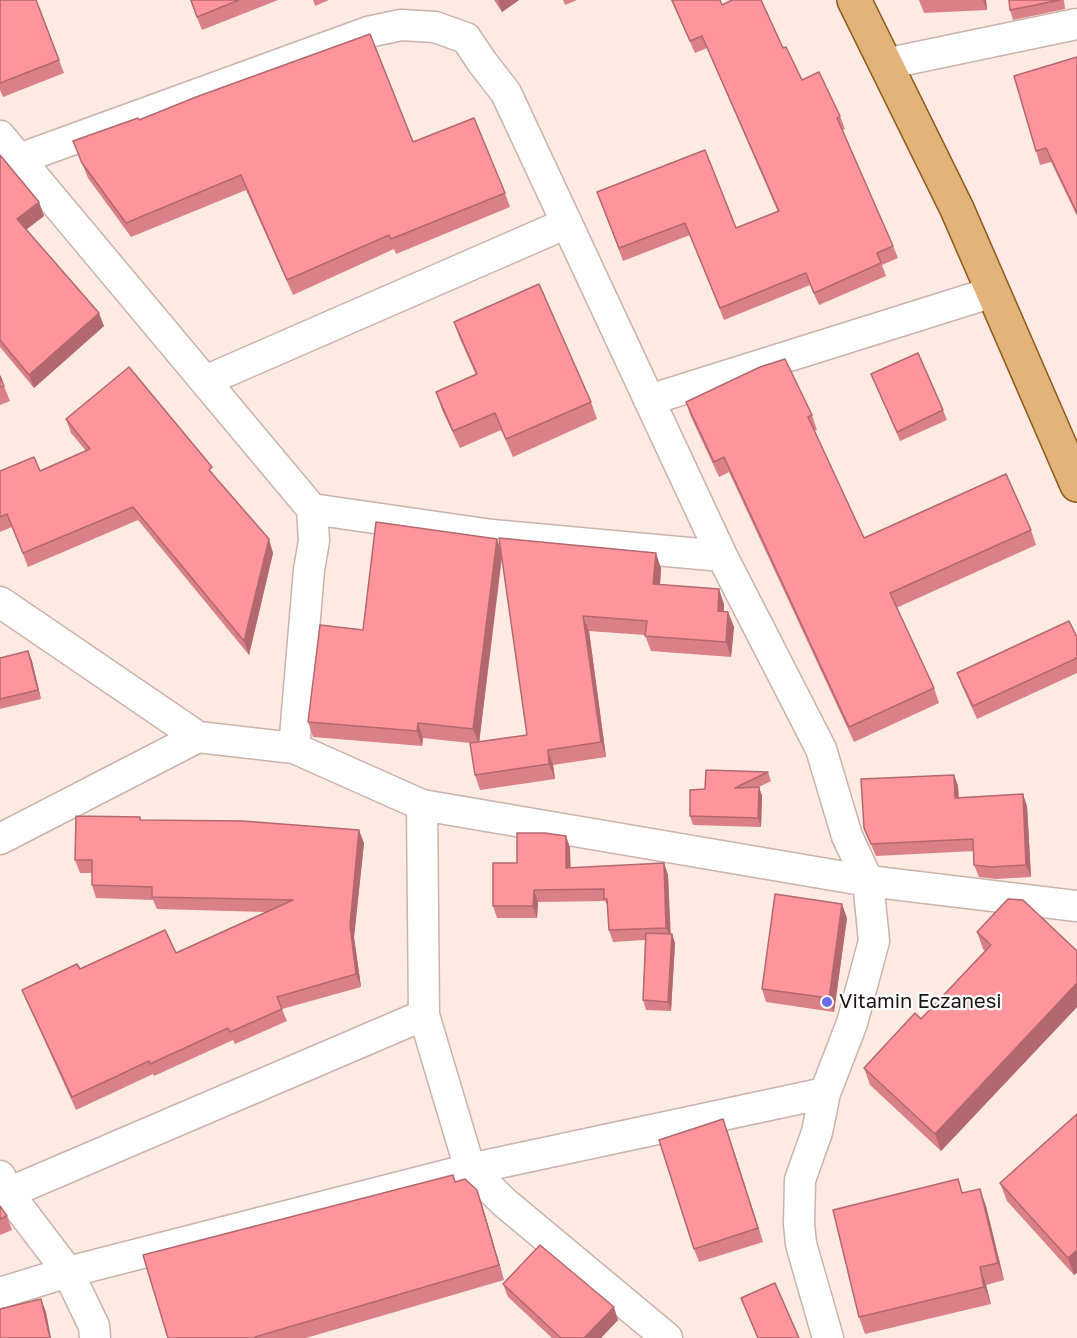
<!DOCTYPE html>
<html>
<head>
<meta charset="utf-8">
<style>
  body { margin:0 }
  canvas { display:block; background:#fdeae3 }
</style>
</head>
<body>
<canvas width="1077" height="1338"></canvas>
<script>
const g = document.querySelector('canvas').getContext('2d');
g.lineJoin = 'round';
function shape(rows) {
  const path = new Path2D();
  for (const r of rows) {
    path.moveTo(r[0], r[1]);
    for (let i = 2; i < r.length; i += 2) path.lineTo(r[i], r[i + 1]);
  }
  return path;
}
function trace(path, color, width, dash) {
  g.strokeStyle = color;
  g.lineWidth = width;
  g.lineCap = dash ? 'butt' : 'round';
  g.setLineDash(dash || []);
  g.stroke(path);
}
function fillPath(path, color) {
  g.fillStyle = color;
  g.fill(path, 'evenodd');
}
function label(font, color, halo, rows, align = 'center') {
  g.font = font + ' "Golos Text",sans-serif';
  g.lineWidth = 4.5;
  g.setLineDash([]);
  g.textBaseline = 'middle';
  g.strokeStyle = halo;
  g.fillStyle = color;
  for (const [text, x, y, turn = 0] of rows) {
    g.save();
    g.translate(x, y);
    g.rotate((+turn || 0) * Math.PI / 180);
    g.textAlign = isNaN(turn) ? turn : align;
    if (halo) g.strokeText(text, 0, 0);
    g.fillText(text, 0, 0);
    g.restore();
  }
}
const minor = shape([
  [885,64,1077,24],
  [0,136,312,509,314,541,309,570,294,748],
  [19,159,368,32,401,25,435,27,466,38,482,62,506,93,722,556],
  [205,381,567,223],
  [649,400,993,292],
  [312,509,492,535,722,556,821,749,847,836,868,881,874,941,852,1023,825,1093,817,1132,800,1180,799,1224,801,1244,828,1338],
  [0,602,198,737,294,748,422,805],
  [0,839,198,737],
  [825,1093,470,1169,424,1015,422,805,868,881,1077,906],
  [0,1176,8,1193,68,1272,94,1326,95,1338],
  [8,1193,424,1015],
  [0,1293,68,1272,470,1169,505,1203,667,1338]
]);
const major = shape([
  [854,0,957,209,1077,485]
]);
trace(minor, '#cab3ab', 33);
trace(major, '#915b1c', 36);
trace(minor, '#fff', 30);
trace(major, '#e2b37a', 33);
fillPath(shape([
  [0,0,36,0,64,73,3,97,0,90],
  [190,0,278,0,202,30],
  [313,0,329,0,315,6],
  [494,0,519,0,502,12],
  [563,0,577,0,565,5],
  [671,0,720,0,722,5,783,48,802,80,840,116,845,129,842,130,893,246,898,258,882,265,886,276,819,305,810,285,724,320,690,235,623,261,597,192,736,228,778,212,707,48,695,53],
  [919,0,986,0,987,10,924,13],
  [1009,0,1064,0,1065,9,1013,20,1010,10],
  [1077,57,1077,216,1051,162,1040,165,1036,151],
  [139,120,413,142,505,193,510,207,396,254,394,249,293,295,246,190,131,237,88,178,73,141],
  [0,155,39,202,44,216,26,229,104,326,34,388,0,347],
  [454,322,591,402,597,419,513,457,501,430,460,448,442,410,436,392,476,375,460,339],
  [871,374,943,410,947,420,900,441],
  [0,376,10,401,0,405],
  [686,402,812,415,817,430,814,431,864,538,1031,530,1036,545,896,608,934,688,939,703,854,742,729,472,719,477,691,417],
  [66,419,215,477,273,553,249,655,138,520,28,567,12,527,0,532,0,471,40,471,86,451,71,433],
  [500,548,661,568,660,584,724,604,724,611,728,612,734,627,731,657,651,651,645,635,589,631,606,757,553,765,555,779,480,790,475,775,470,743,423,738,422,746,313,737,308,722,363,630],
  [502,558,527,735,479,742],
  [1077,637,1077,673,977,719,962,686,957,673],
  [0,658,32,661,41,699,0,709],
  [768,772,771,781,759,787,762,796,761,827,693,825,690,816,705,789],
  [954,775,958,786,959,798,1027,806,1031,877,996,879,979,877,974,865,974,851,876,856,864,828],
  [140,817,141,820,364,843,354,937,361,987,282,1009,287,1021,235,1044,233,1040,154,1076,153,1074,76,1110,27,1002,22,990,80,969,176,953,266,912,157,909,153,900,96,898,92,885,92,873,80,873,75,860],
  [566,836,570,848,570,868,664,863,668,875,670,934,672,934,675,943,671,1011,646,1010,643,1000,645,940,613,942,609,930,608,908,605,901,538,902,537,918,497,918,493,906,517,863],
  [847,918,834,1012,766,1002,762,989],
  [977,932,1077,951,1077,1007,941,1151,870,1085,864,1068,921,1019,985,951,983,949],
  [1077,1114,1074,1275,1007,1201,1000,1183],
  [723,1119,763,1242,699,1262,694,1249],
  [456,1182,482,1205,504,1280,306,1338,168,1338],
  [963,1193,986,1206,1004,1280,986,1285,991,1304,865,1334,859,1317],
  [0,1206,7,1216,12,1230,0,1235],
  [503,1284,618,1320,601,1338,552,1338,508,1297]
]), '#da8087');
fillPath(shape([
  [498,0,519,0,502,12],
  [983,0,986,0,987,10],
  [39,202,44,216,22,233,17,219],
  [99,313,104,326,34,388,29,375],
  [269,539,273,553,249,655,244,641],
  [497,539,502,553,479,744,473,729],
  [656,553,661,568,659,599,653,584],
  [719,589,724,604,723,626,718,611],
  [728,612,734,627,731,657,726,642],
  [583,616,589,631,606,757,601,742],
  [28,651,32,661,41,699,38,690],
  [418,723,423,738,422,746,417,731],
  [548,750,553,765,555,779,549,764],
  [954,775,958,786,959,810,955,798],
  [759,787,762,796,761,827,758,818],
  [1023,794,1027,806,1031,877,1026,865],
  [359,830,364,843,354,937,361,987,356,974,350,925],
  [566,836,570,848,571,880,566,868],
  [664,863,668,875,671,939,666,928],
  [534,890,538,902,537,918,533,906],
  [842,904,847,918,834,1012,829,998],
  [672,934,675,943,671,1011,668,1002],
  [1077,983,1077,1007,941,1151,935,1134],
  [723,1119,728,1133,763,1242,758,1228],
  [980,1189,986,1206,1004,1280,998,1263],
  [477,1190,482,1205,504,1280,499,1265],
  [1077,1250,1077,1273,1074,1275,1068,1258],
  [980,1267,986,1285,991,1304,984,1287],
  [41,1299,46,1312,51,1338,50,1338],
  [614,1307,618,1320,601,1338,584,1338]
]), '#b2686e');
const building = shape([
  [0,0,36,0,59,60,0,83,0,0],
  [191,0,239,0,197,17,191,0],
  [672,0,720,0,722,5,732,0,761,0,783,48,786,47,802,80,819,72,840,116,837,118,893,246,877,253,881,263,814,293,806,273,720,308,685,223,619,248,597,192,705,150,736,228,779,211,702,36,690,41,672,0],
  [1009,0,1060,0,1010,10,1009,0],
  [370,34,413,142,474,118,505,193,391,239,389,235,287,280,241,175,126,223,82,163,73,141,138,118,139,120,196,97,370,34],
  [1077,57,1077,213,1046,148,1036,151,1014,76,1077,57],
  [0,155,39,202,17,219,99,313,29,375,0,340,0,155],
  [539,284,591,402,506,439,495,413,453,431,436,392,477,374,454,322,539,284],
  [918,353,943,410,897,432,871,374,918,353],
  [785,359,812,415,808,417,864,538,1006,474,1031,530,890,593,934,688,849,727,724,457,714,462,686,402,760,367,785,359],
  [129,367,212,467,209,470,269,539,244,641,133,507,23,553,7,514,0,517,0,471,34,457,40,471,90,449,66,419,129,367],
  [0,376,4,386,0,387,0,376],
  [376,522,497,539,473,729,418,723,417,731,308,722,320,625,363,630,376,522],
  [499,538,656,553,653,584,719,589,718,611,728,612,726,642,645,636,647,621,583,616,601,742,548,750,549,764,475,775,470,743,527,735,499,538],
  [1069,621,1077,637,1077,658,973,706,957,673,1069,621],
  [28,651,38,690,0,699,0,658,28,651],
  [706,770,768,772,735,788,759,787,758,818,690,816,690,790,705,789,706,770],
  [954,775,955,798,1023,794,1026,865,991,867,974,865,973,839,871,844,864,828,861,779,954,775],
  [76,816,140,817,140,820,243,821,359,830,350,925,356,974,277,997,282,1009,230,1032,228,1028,150,1064,149,1061,72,1097,22,990,77,964,80,969,165,930,176,953,293,900,152,897,152,887,92,885,92,860,75,860,76,816],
  [517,833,545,833,566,836,566,868,664,863,666,928,609,930,607,899,604,899,604,889,534,890,533,906,493,906,493,863,517,863,517,833],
  [775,894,842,904,829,998,762,989,775,894],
  [1008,899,1023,900,1077,951,1077,983,935,1134,864,1068,915,1013,921,1019,991,945,977,932,1008,899],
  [646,933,672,934,668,1002,643,1000,646,933],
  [1077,1114,1077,1250,1068,1258,1000,1183,1077,1114],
  [723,1119,758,1228,694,1249,659,1140,723,1119],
  [453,1175,455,1182,465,1179,477,1190,499,1265,255,1337,256,1338,168,1338,143,1255,453,1175],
  [958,1179,962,1193,980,1189,998,1263,980,1267,984,1287,859,1317,833,1210,958,1179],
  [0,1206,7,1216,0,1219,0,1206],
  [540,1245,614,1307,584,1338,561,1338,503,1284,540,1245],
  [775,1283,799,1338,758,1338,741,1298,775,1283],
  [41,1299,50,1338,0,1338,0,1309,41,1299]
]);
fillPath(building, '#fe959d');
trace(building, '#b2686e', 1.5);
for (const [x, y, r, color] of [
  [827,1002,6,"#676de6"]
]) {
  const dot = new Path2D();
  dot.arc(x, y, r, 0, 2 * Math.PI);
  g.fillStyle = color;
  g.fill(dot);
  trace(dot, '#fcfcfc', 2);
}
label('20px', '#1d1512', '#fcfcfc', [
  ["Vitamin Eczanesi",839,1002]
], 'left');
</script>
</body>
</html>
